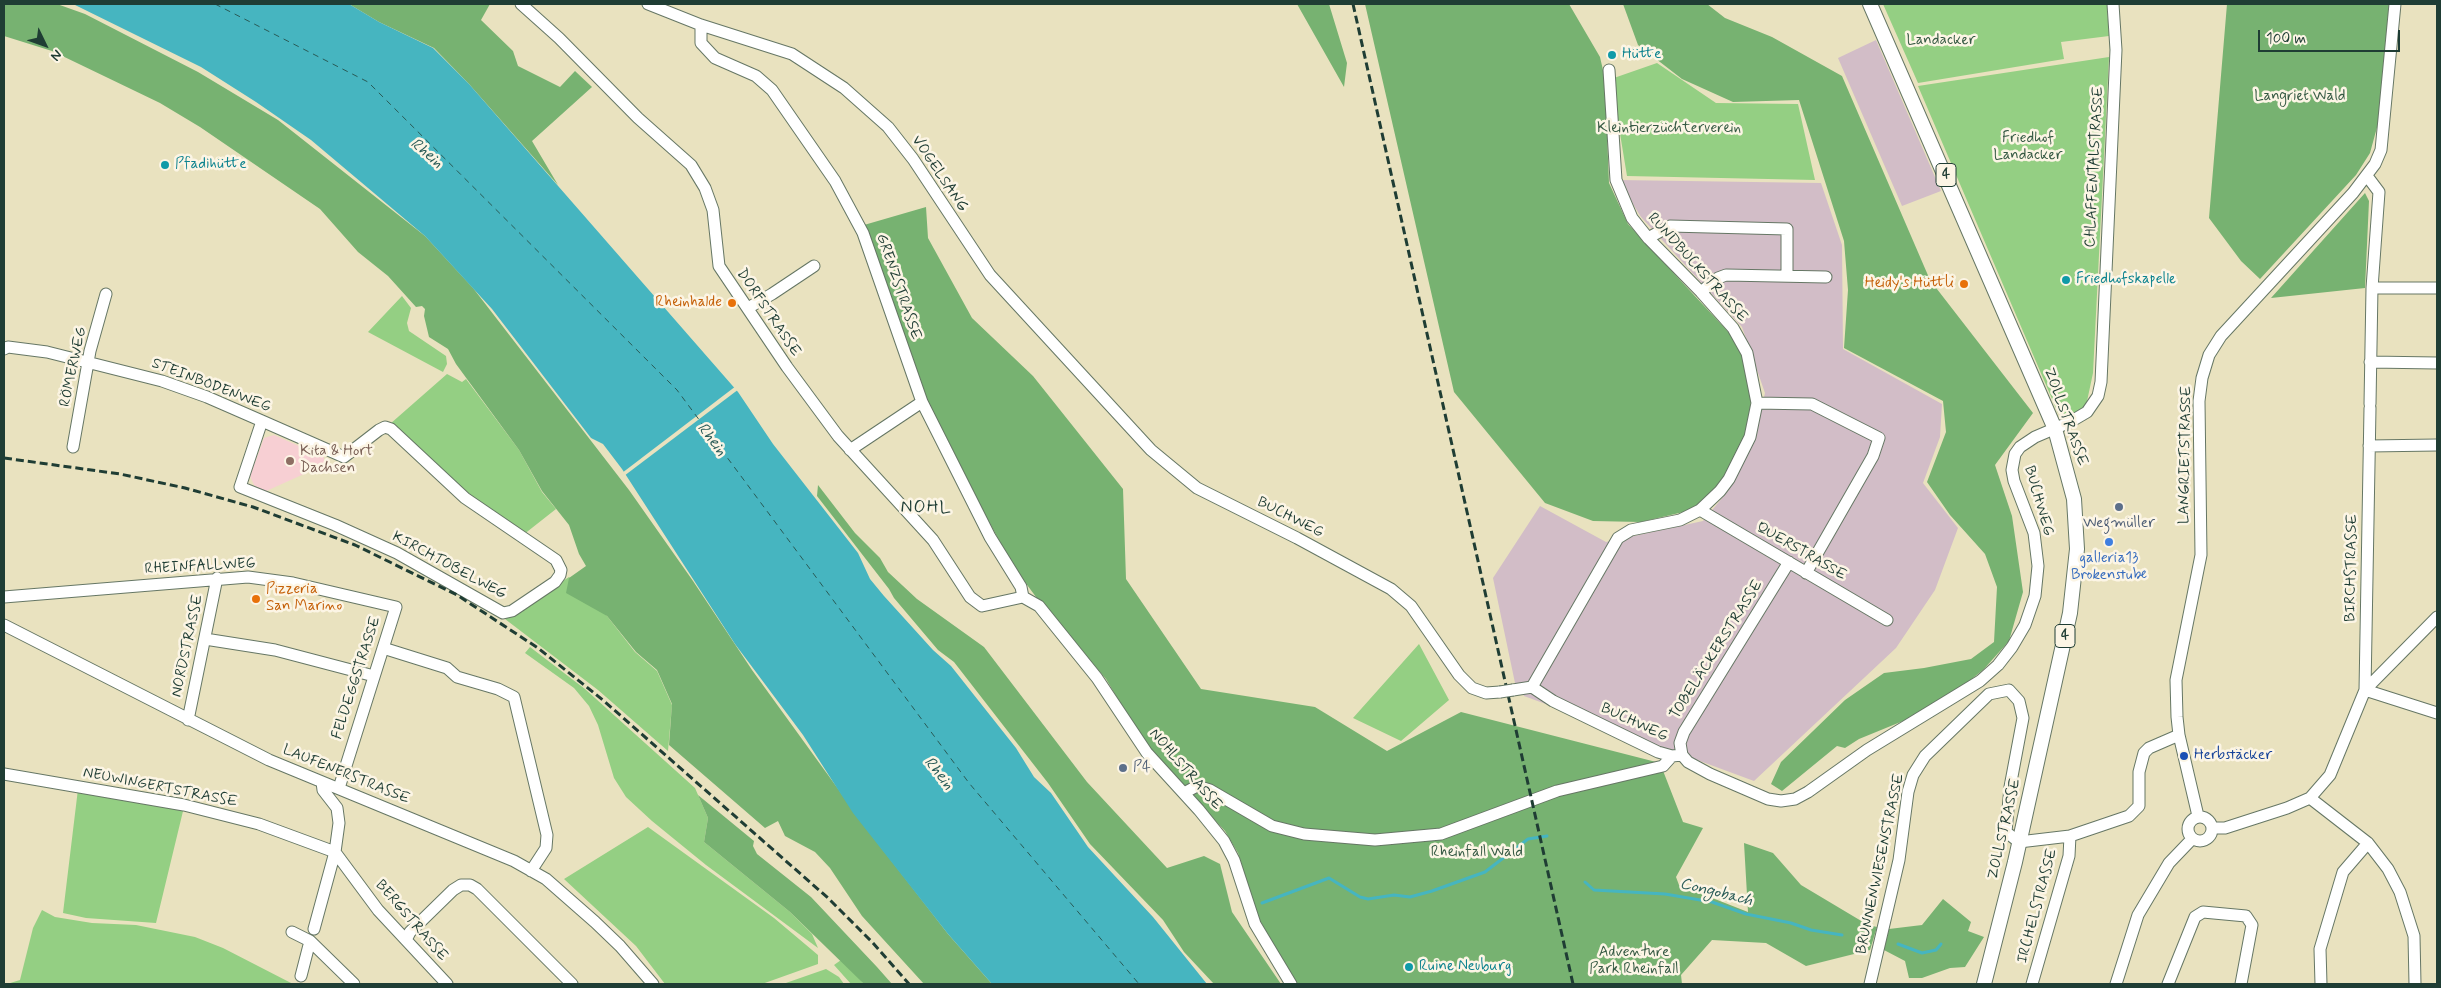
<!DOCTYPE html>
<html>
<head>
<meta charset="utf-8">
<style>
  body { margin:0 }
  #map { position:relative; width:2441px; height:988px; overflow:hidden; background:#e9e2bf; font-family:Mynerve,sans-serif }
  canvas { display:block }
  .frame { position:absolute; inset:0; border:5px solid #1f3d34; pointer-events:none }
  .north { position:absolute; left:20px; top:20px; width:50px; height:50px; -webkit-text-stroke:4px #fcf5e5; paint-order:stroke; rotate:132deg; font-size:14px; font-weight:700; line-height:20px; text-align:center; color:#1f3d34 }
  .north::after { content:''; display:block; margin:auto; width:18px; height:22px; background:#1f3d34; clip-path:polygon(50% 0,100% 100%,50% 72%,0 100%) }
  .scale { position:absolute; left:2258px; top:30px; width:142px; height:22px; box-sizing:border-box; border:2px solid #1f3d34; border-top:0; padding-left:6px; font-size:15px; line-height:18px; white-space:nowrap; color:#1f3d34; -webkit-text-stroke:4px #fcf5e5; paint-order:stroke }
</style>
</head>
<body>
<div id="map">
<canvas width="2441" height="988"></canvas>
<div class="frame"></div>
<div class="north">N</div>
<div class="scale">100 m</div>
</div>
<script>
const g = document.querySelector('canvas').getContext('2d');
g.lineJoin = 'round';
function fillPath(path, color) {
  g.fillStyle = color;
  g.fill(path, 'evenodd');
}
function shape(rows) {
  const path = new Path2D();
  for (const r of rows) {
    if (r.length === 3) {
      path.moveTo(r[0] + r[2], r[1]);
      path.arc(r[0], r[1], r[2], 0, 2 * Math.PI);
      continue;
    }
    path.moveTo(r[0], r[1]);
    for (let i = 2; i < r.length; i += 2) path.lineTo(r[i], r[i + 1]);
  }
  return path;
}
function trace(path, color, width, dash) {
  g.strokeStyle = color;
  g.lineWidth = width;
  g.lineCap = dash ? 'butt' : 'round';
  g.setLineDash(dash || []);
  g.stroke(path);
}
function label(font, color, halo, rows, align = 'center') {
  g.font = font + ' Mynerve,sans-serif';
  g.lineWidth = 5;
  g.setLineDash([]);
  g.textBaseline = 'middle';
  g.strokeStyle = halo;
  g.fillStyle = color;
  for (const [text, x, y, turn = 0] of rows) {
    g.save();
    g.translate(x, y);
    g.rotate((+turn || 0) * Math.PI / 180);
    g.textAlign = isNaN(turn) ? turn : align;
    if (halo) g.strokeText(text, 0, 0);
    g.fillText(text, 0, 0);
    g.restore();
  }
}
fillPath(shape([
  [274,435,324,457,324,465,264,492,254,485,250,476,264,438]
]), '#f7cfd3');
fillPath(shape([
  [1876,40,1941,191,1902,206,1838,58],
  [1618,180,1821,183,1842,245,1843,349,1942,404,1940,437,1923,483,1958,528,1935,590,1896,648,1754,781,1524,696,1515,683,1493,578,1540,506,1606,542,1703,521,1728,491,1754,438,1765,393,1742,327,1641,217]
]), '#d2bdc7');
fillPath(shape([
  [1883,4,2107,4,2109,36,2061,42,2064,59,1918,83],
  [2109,57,2093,373,2086,406,2071,415,2058,413,1918,86],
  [1657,63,1716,103,1798,104,1815,180,1627,176,1611,79],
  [402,296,411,308,407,323,409,331,446,356,447,364,443,372,368,332],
  [447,374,462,382,466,379,519,450,542,492,556,509,523,535,467,497,390,424],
  [569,577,607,616,635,652,657,671,672,705,668,751,598,690,505,619],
  [1419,644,1449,700,1401,741,1353,718],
  [530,647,585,689,695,788,708,818,704,842,790,912,812,934,818,948,706,865,652,821,626,797,614,778,598,725,589,706,574,688,525,653],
  [78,789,184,807,156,923,86,918,63,913],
  [648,827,774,918,818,955,818,964,762,984,665,984,636,946,564,879],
  [42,910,55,917,92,923,136,925,195,937,223,948,293,984,7,984,20,980,33,928],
  [841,960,859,978,864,984,851,984,834,965],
  [826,969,839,977,844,984,783,984]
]), '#94cf83');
fillPath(shape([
  [4,4,57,4,85,14,198,72,278,120,425,236,473,288,629,490,693,581,752,670,870,833,948,934,992,984,924,984,862,916,830,868,815,852,785,836,778,821,765,828,669,745,672,704,657,670,636,652,607,616,566,593,569,578,586,566,579,554,569,525,542,491,519,450,456,364,448,349,429,337,424,316,425,309,422,306,416,307,388,276,358,252,320,209,200,127,160,103,52,51,4,36],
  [349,4,490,4,481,20,513,51,518,66,560,87,575,71,592,87,532,141,558,185,469,84,434,48,379,22],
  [1297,4,1329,4,1347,63,1344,87],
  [1365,4,1569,4,1600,57,1608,92,1607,135,1609,183,1628,224,1733,337,1747,367,1751,402,1745,438,1730,476,1696,509,1641,522,1593,521,1545,503,1454,392],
  [1623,4,1707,4,1725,18,1772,37,1842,76,1930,280,2033,413,1995,465,2012,516,2023,592,2009,641,1984,669,1946,700,1925,712,1859,739,1845,748,1837,746,1782,791,1771,784,1781,762,1845,700,1884,673,1924,668,1971,659,1994,642,1997,587,1985,554,1950,515,1927,482,1946,432,1943,401,1844,348,1848,290,1844,241,1799,100,1733,102,1682,79,1638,45],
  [2227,4,2389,4,2379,120,2370,153,2356,175,2260,279,2241,261,2209,218],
  [2365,193,2369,201,2365,288,2271,298],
  [926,207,928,238,972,318,1033,376,1123,489,1126,579,1201,689,1315,707,1387,751,1461,712,1660,763,1683,822,1703,828,1676,877,1679,885,1748,912,1744,843,1773,853,1801,885,1868,925,1877,927,1870,950,1806,966,1766,943,1712,940,1681,975,1682,984,1297,984,1259,919,1238,853,1225,831,1147,748,1106,679,1036,597,1011,563,934,418,911,365,864,225],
  [818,485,855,533,880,558,888,572,917,599,984,647,1087,782,1167,868,1204,856,1220,864,1232,912,1281,984,1214,984,1184,952,1163,920,1090,844,1048,783,954,662,938,650,894,598,889,589,817,496],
  [698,795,754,841,753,846,757,854,811,897,877,967,892,984,864,984,790,912,704,842,708,818],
  [1943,899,1971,922,1968,931,1984,937,1965,967,1950,968,1922,978,1909,978,1905,961,1884,950,1889,929,1922,925]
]), '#77b271');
fillPath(shape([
  [73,4,349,4,379,22,433,48,469,84,738,392,773,444,858,553,870,579,884,596,933,650,951,666,1016,748,1034,777,1051,793,1088,847,1153,917,1207,984,992,984,948,934,853,813,803,735,735,644,622,469,603,444,591,438,492,309,425,236,311,140,256,102,201,67]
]), '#46b5c0');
fillPath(shape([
  [736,386,739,389,624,476,622,473]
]), '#e9e2bf');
trace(shape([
  [1585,882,1594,890,1665,894,1712,902,1746,914,1791,923,1811,930,1842,935],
  [1262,903,1329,878,1360,897,1368,899,1394,895,1410,897,1432,891,1485,872,1528,839,1547,836],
  [1898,944,1922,953,1936,950,1941,944]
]), '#46b5c0', 3);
trace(shape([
  [215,4,368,82,677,390,969,783,1139,984]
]), '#295b57', 1, [6, 5]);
const minor = shape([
  [521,4,559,38,638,118,691,165,705,188,713,210,719,266,787,367,838,436,933,540,970,597,982,606,1023,597],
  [648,4,701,25,792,54,844,88,888,127,913,159,990,275,1151,450,1197,488,1297,538,1391,589,1411,606,1459,675,1472,688,1486,693,1500,692],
  [701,25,701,43,715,58,756,76,772,90,835,181,863,233,922,402,990,537,1021,587,1023,597],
  [2367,176,2379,192,2372,288,2370,404],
  [1648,238,1670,226,1787,229,1787,276],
  [2372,288,2437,288],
  [1701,292,1718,278,1726,275,1826,277],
  [748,308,772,294,814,266],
  [4,349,8,347,47,352,162,381,207,397,262,421,344,457,379,430,385,427,391,429,465,498,556,560,561,570,560,575,555,582,512,611,503,613,397,553,335,525,240,487,262,421],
  [2370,362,2437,363],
  [1757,403,1812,404,1879,438,1873,456,1806,573],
  [2369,446,2437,445],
  [73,447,90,351,106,294],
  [850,450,922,402],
  [1700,510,1887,620],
  [4,597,248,577,293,583,396,607,339,788],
  [1023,597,1039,606,1047,616,1097,678,1147,753,1199,810,1224,841,1234,860,1255,924,1291,984],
  [4,625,269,760,514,861,546,879,595,922,620,946,653,984],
  [205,639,275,650,374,676],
  [383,648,447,668,457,677,498,689,514,697,547,835,546,848,531,871],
  [1532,687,1618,538,1631,530,1680,520,1700,510,1720,491,1729,479,1750,437,1757,403,1747,353,1733,328,1701,292,1648,238,1632,218,1616,180,1609,70],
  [1513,690,1532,687,1553,701,1658,752,1672,756,1682,755,1688,762,1710,774,1768,799,1781,801,1795,799,1808,792,1867,750,1980,681,1998,665,2012,647,2025,625,2035,596,2038,566,2034,533,2014,481,2012,470,2015,454,2020,447,2035,437,2070,422,2087,412,2098,396,2101,382,2116,50,2113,4],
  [2365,690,2370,408],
  [2365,690,2437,713],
  [188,720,217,578],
  [1682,755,1680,743,1684,732,1789,562],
  [4,774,184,805,259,824,335,852,378,910,447,984],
  [1184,793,1197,786,1210,790,1272,826,1304,834,1375,840,1441,834,1557,791,1663,766,1672,756],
  [2310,798,2368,843],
  [2198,816,2179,735,2177,717,2176,680,2201,555,2199,401,2202,378,2209,355,2221,336,2353,193,2375,164,2381,150,2395,4],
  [2200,829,12],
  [2212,828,2225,828,2287,808,2310,798,2330,775,2365,690,2437,617],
  [314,929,335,852,339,823,337,808,323,790,322,782],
  [292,932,310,941,354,984],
  [406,940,410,932,453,890,461,885,470,885,477,889,572,984],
  [301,976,310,941],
  [1870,984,1899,860,1908,792,1913,775,1925,756,1989,694,2009,690,2019,701,2023,718,2010,787,2006,832,2019,842,2070,836,2129,816,2139,806,2139,772,2144,753,2149,748,2179,735],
  [2032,984,2069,856,2070,836],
  [2116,984,2138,915,2169,863,2192,839],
  [2168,984,2195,917,2203,912,2246,916,2252,925,2241,984],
  [2321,984,2320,949,2343,872,2368,843,2388,869,2400,892,2414,936,2415,984]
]);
const major = shape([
  [1870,4,2055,429,2074,499,2077,549,2070,613,2015,862,1984,984]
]);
trace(minor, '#667765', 13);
trace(major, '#667765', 16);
trace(minor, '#fff', 11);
trace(major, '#fff', 14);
trace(shape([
  [1353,4,1573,984],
  [4,458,120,474,185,488,253,507,355,545,457,595,538,648,604,701,828,898,873,943,909,984]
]), '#1f3d34', 3, [8, 4]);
const minorBridge = shape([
  [1500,692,1513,690]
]);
trace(minorBridge, '#667765', 13, []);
trace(minorBridge, '#fff', 11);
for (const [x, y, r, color] of [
  [1612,55,5,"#0f9aa8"],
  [165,165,5,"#0f9aa8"],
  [2066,280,5,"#0f9aa8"],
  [1964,284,5,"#e8710a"],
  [732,303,5,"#e8710a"],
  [290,461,5,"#8d6e63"],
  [2119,507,5,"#5c6f8a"],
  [2109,542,5,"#3f7fe0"],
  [256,599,5,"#e8710a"],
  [2184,756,5,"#1a4fb4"],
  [1123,768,5,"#5c6f8a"],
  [1409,967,5,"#0f9aa8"]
]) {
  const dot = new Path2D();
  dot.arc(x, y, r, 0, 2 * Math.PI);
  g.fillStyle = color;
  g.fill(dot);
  trace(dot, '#fcf5e5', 2);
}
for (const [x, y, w] of [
  [1946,175,20],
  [2065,636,20]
]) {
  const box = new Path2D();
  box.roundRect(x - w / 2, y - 11.5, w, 23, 4);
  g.fillStyle = '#fcf5e5';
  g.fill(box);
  trace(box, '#1f3d34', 1);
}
label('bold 14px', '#1f3d34', null, [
  ["4",1946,175],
  ["4",2065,636]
]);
label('15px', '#365a44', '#fcf5e5', [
  ["Landacker",1941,41],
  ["Langriet Wald",2300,97],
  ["Kleintierzüchterverein",1669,129],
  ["Friedhof",2028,139],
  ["Landacker",2028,156],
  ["Rheinfall Wald",1477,853],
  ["Adventure",1634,953],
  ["Park Rheinfall",1634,970]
]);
label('15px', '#0d838f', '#fcf5e5', [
  ["Hütte",1622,55],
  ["Pfadihütte",175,165],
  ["Friedhofskapelle",2076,280],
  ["Ruine Neuburg",1419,967]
], 'left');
label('15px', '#1f3d34', '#fcf5e5', [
  ["CHLAFFENTALSTRASSE",2095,167,-87],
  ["VOGELSANG",939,174,56],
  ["RUNDBUCKSTRASSE",1697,268,48],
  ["GRENZSTRASSE",898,287,71],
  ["DORFSTRASSE",768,313,56],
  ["RÖMERWEG",74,367,-78],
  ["STEINBODENWEG",211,386,21],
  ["ZOLLSTRASSE",2065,417,70],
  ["LANGRIETSTRASSE",2186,455,-89],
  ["BUCHWEG",2038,501,74],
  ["BUCHWEG",1290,518,27],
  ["QUERSTRASSE",1801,552,30],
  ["KIRCHTOBELWEG",449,566,28],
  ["RHEINFALLWEG",200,567,-3],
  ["BIRCHSTRASSE",2352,568,-89],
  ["NORDSTRASSE",188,646,-78],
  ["TOBELÄCKERSTRASSE",1717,650,-58],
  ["FELDEGGSTRASSE",357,678,-72],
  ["BUCHWEG",1634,723,25],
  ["NOHLSTRASSE",1185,770,49],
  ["LAUFENERSTRASSE",346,775,22],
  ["NEUWINGERTSTRASSE",160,788,11],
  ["ZOLLSTRASSE",2005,829,-77],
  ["BRUNNENWIESENSTRASSE",1881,864,-78],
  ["IRCHELSTRASSE",2038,906,-75],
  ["BERGSTRASSE",411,921,49]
]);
label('15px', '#c56008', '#fcf5e5', [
  ["Heidy's Hüttli",1954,284],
  ["Rheinhalde",722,303],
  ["Pizzeria",266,590,"left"],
  ["San Marino",266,607,"left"]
], 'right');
label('15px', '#785e54', '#fcf5e5', [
  ["Kita & Hort",300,452],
  ["Dachsen",300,469]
], 'left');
label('15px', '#4e5e75', '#fcf5e5', [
  ["Wegmüller",2119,524],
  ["P4",1133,768,"left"]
]);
label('15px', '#366cbe', '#fcf5e5', [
  ["galleria13",2109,559],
  ["Brokenstube",2109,576]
]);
label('15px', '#164399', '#fcf5e5', [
  ["Herbstäcker",2194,756]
], 'left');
label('italic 16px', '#295b57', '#fcf5e5', [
  ["Rhein",426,154,40],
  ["Rhein",711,440,52],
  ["Rhein",938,774,51],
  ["Congobach",1716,893,14]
]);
g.letterSpacing = '1px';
label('18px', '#1f3d34', '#fcf5e5', [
  ["NOHL",926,508]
]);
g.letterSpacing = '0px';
</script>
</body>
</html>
